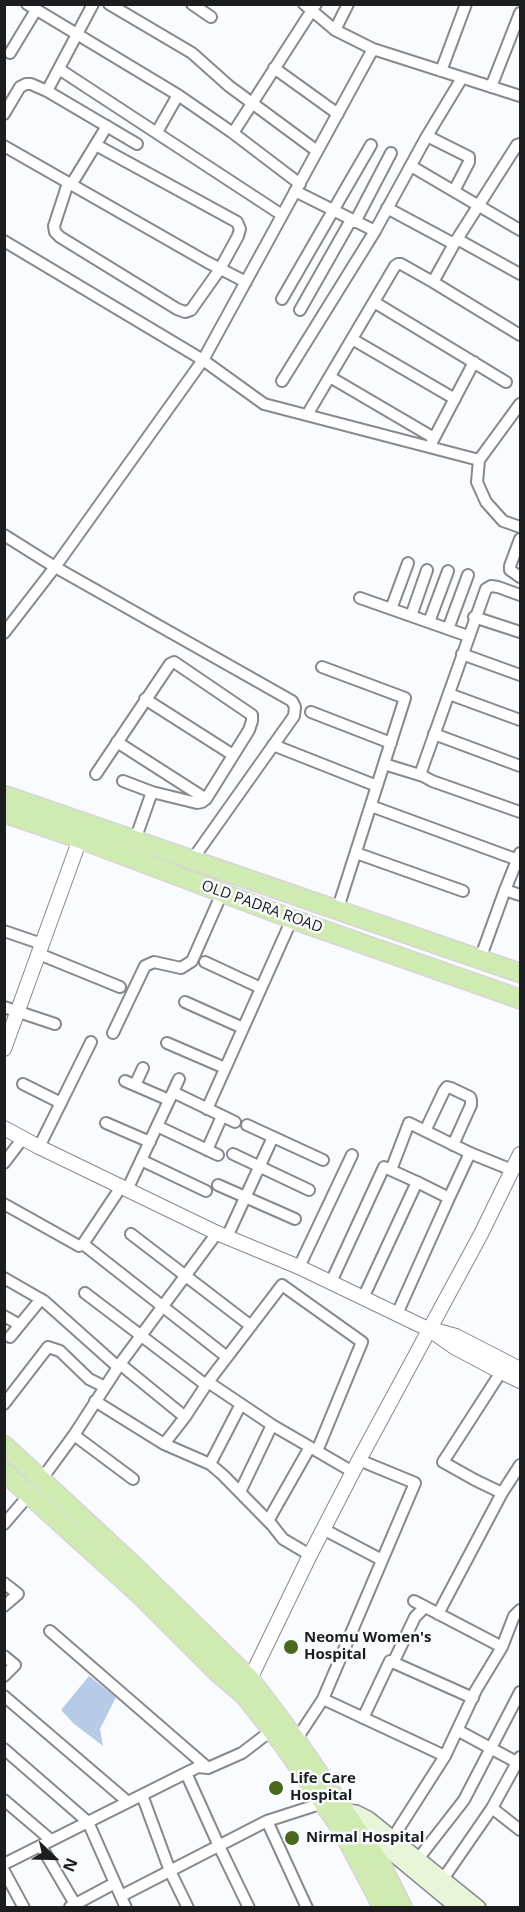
<!DOCTYPE html>
<html>
<head>
<meta charset="utf-8">
<style>
  body { margin:0 }
  #map { position:relative; width:525px; height:1912px; overflow:hidden; background:#f9fbff; font-family:"Open Sans",sans-serif }
  canvas { display:block }
  .frame { position:absolute; inset:0; border:6px solid #1b1d1f; pointer-events:none }
  .north { position:absolute; left:24px; top:1828px; width:60px; height:60px; -webkit-text-stroke:4px #f9fbff; paint-order:stroke; rotate:113deg; font-size:16px; font-weight:700; line-height:24px; text-align:center; color:#1b1d1f }
  .north::after { content:''; display:block; margin:auto; width:21px; height:27px; background:#1b1d1f; clip-path:polygon(50% 0,100% 100%,50% 72%,0 100%) }
</style>
</head>
<body>
<div id="map">
<canvas width="525" height="1912"></canvas>
<div class="frame"></div>
<div class="north">N</div>
</div>
<script>
const g = document.querySelector('canvas').getContext('2d');
g.lineJoin = 'round';
function fillPath(path, color) {
  g.fillStyle = color;
  g.fill(path, 'evenodd');
}
function shape(rows) {
  const path = new Path2D();
  for (const r of rows) {
    path.moveTo(r[0], r[1]);
    for (let i = 2; i < r.length; i += 2) path.lineTo(r[i], r[i + 1]);
  }
  return path;
}
function trace(path, color, width, dash) {
  g.strokeStyle = color;
  g.lineWidth = width;
  g.lineCap = dash ? 'butt' : 'round';
  g.setLineDash(dash || []);
  g.stroke(path);
}
function label(font, color, halo, rows, align = 'center') {
  g.font = font + ' "Open Sans",sans-serif';
  g.lineWidth = 5;
  g.setLineDash([]);
  g.textBaseline = 'middle';
  g.strokeStyle = halo;
  g.fillStyle = color;
  for (const [text, x, y, turn = 0] of rows) {
    g.save();
    g.translate(x, y);
    g.rotate((+turn || 0) * Math.PI / 180);
    g.textAlign = isNaN(turn) ? turn : align;
    if (halo) g.strokeText(text, 0, 0);
    g.fillText(text, 0, 0);
    g.restore();
  }
}
fillPath(shape([
  [89,1676,116,1697,100,1729,103,1746,73,1723,61,1710]
]), '#b7cbe8');
const minor = shape([
  [27,4,178,95],
  [109,4,192,53,229,86,317,151],
  [192,4,211,17],
  [304,4,335,30,373,49,520,96],
  [335,30,348,4],
  [10,53,36,10],
  [274,68,338,114],
  [59,69,282,215],
  [441,71,466,4],
  [491,87,520,13],
  [47,91,93,4],
  [4,114,20,87,26,84,31,84,47,91,137,144],
  [157,132,178,95,233,133,316,4],
  [233,133,300,184],
  [427,136,469,157,469,162,454,191],
  [4,146,207,262,246,282],
  [411,166,520,230],
  [68,183,54,226,55,232,60,237,177,309,185,312,191,310,220,269,238,236,240,229,237,222,96,145],
  [71,185,107,126],
  [295,191,375,231],
  [387,208,454,244],
  [355,222,391,153],
  [457,239,520,274],
  [4,241,203,360,264,404,479,460,520,404],
  [433,282,454,244,517,145,520,144],
  [282,299,371,145],
  [374,302,506,382],
  [300,310,351,220],
  [352,339,455,399],
  [330,377,434,438],
  [282,381,375,231,427,136,462,78],
  [307,415,395,266,398,264,401,264,433,282,520,335],
  [432,442,474,362],
  [479,460,477,482,486,502,503,521,520,527],
  [4,535,55,567,292,701,295,707,294,716,192,860],
  [520,539,510,566,510,570,520,577],
  [520,595,498,587,491,586,486,589,421,772,423,776,432,781,520,812],
  [360,598,468,636],
  [391,609,408,563],
  [411,616,427,570],
  [474,617,520,632],
  [429,622,448,571],
  [448,629,468,575],
  [4,633,55,567,203,360,373,49],
  [462,654,520,675],
  [322,667,405,698,337,911],
  [449,694,520,720],
  [145,699,233,755],
  [311,712,391,743],
  [434,734,520,766],
  [117,742,206,799],
  [273,745,377,786],
  [384,764,423,776],
  [96,774,170,664,174,662,252,715,252,721,249,730,206,799,202,802,197,803,152,792,123,781],
  [371,806,518,860],
  [135,840,152,792],
  [356,853,463,891],
  [505,890,520,895],
  [4,931,42,944],
  [39,954,120,987],
  [480,959,505,890,520,853],
  [205,962,261,988],
  [185,1002,243,1028],
  [4,1007,55,1024],
  [113,1033,145,966,154,962,181,968,192,961,222,893],
  [167,1043,225,1068],
  [125,1081,169,1100],
  [23,1084,61,1103],
  [135,1085,143,1068],
  [173,1092,179,1079],
  [207,1109,292,919],
  [106,1123,150,1142],
  [247,1125,323,1160],
  [157,1126,218,1155],
  [425,1131,444,1091,447,1087,451,1088,470,1097,471,1100,471,1105,453,1145],
  [39,1147,91,1042],
  [207,1150,222,1116],
  [233,1154,309,1190],
  [141,1160,206,1191],
  [4,1163,23,1138],
  [391,1170,409,1123,470,1153,512,1170],
  [218,1185,295,1219],
  [127,1190,173,1092,235,1122],
  [449,1198,470,1153],
  [4,1204,79,1246,83,1244,121,1187],
  [131,1234,251,1326],
  [227,1237,273,1137],
  [83,1244,227,1357],
  [299,1267,352,1155],
  [4,1278,44,1301,118,1367],
  [331,1282,384,1167,417,1182,449,1198,397,1314],
  [85,1293,206,1385],
  [363,1298,417,1182],
  [4,1316,20,1325],
  [10,1337,41,1299],
  [120,1364,185,1417,208,1382,272,1425,353,1472],
  [501,1372,443,1462,475,1480,502,1493],
  [208,1382,282,1285,362,1342,317,1451],
  [95,1401,164,1444,210,1464,223,1475,272,1525,283,1539,310,1555],
  [4,1404,48,1347,60,1351,89,1379,105,1387],
  [74,1435,133,1479],
  [164,1444,185,1417],
  [210,1464,241,1404],
  [41,1480,74,1435,120,1364,217,1233],
  [240,1492,272,1425],
  [268,1521,310,1447],
  [4,1524,29,1495],
  [323,1529,382,1560],
  [4,1583,18,1594,4,1606],
  [414,1601,502,1647],
  [438,1614,502,1493,520,1465],
  [50,1631,208,1768],
  [4,1656,15,1665,4,1676],
  [393,1663,415,1617,425,1607],
  [4,1696,128,1802],
  [323,1699,445,1756],
  [363,1718,390,1661,473,1698],
  [457,1730,520,1764],
  [296,1740,323,1699,415,1483,359,1460],
  [4,1749,88,1822,126,1908],
  [186,1773,219,1846,249,1908],
  [142,1795,170,1871,188,1908],
  [4,1800,51,1840],
  [492,1808,520,1757],
  [267,1821,307,1908],
  [392,1839,445,1756,476,1690,502,1647,514,1616,520,1610],
  [41,1846,75,1904],
  [418,1859,464,1800,520,1692],
  [4,1864,198,1767,208,1768,242,1753,276,1727],
  [4,1871,24,1908],
  [443,1879,492,1808,520,1830],
  [121,1896,267,1821,323,1803],
  [70,1907,115,1883]
]);
const tertiary = shape([
  [4,1049,80,839],
  [4,1128,39,1147,217,1233,299,1267,430,1330,454,1347,501,1372,520,1381],
  [438,1331,456,1336,520,1369],
  [245,1685,250,1679,310,1555,359,1460,481,1234,520,1154]
]);
const secondary = shape([
  [338,1814,344,1812,356,1813,368,1819,478,1908],
  [360,1829,383,1845,459,1908]
]);
const primary = shape([
  [4,795,520,973],
  [4,813,80,839,292,919,520,999],
  [4,1445,130,1562,250,1679,296,1740,373,1853,384,1870,403,1908],
  [4,1472,141,1596,217,1672,245,1696,285,1747,342,1830,383,1908]
]);
trace(minor, '#868a8f', 14);
trace(tertiary, '#868a8f', 16);
trace(secondary, '#868a8f', 18);
trace(primary, '#d6d6d7', 21);
trace(minor, '#fff', 10);
trace(tertiary, '#fff', 14);
trace(secondary, '#e8f5d8', 15);
trace(primary, '#d0ebb1', 18);
for (const [x, y, r, color] of [
  [291,1647,8,"#49681d"],
  [276,1788,8,"#49681d"],
  [292,1838,8,"#49681d"]
]) {
  const dot = new Path2D();
  dot.arc(x, y, r, 0, 2 * Math.PI);
  g.fillStyle = color;
  g.fill(dot);
  trace(dot, '#f9fbff', 2);
}
label('15px', '#1b1d1f', '#f9fbff', [
  ["OLD PADRA ROAD",262,907,20]
]);
label('bold 15px', '#1b1d1f', '#f9fbff', [
  ["Neomu Women's",304,1638],
  ["Hospital",304,1655],
  ["Life Care",290,1779],
  ["Hospital",290,1796],
  ["Nirmal Hospital",306,1838]
], 'left');
</script>
</body>
</html>
